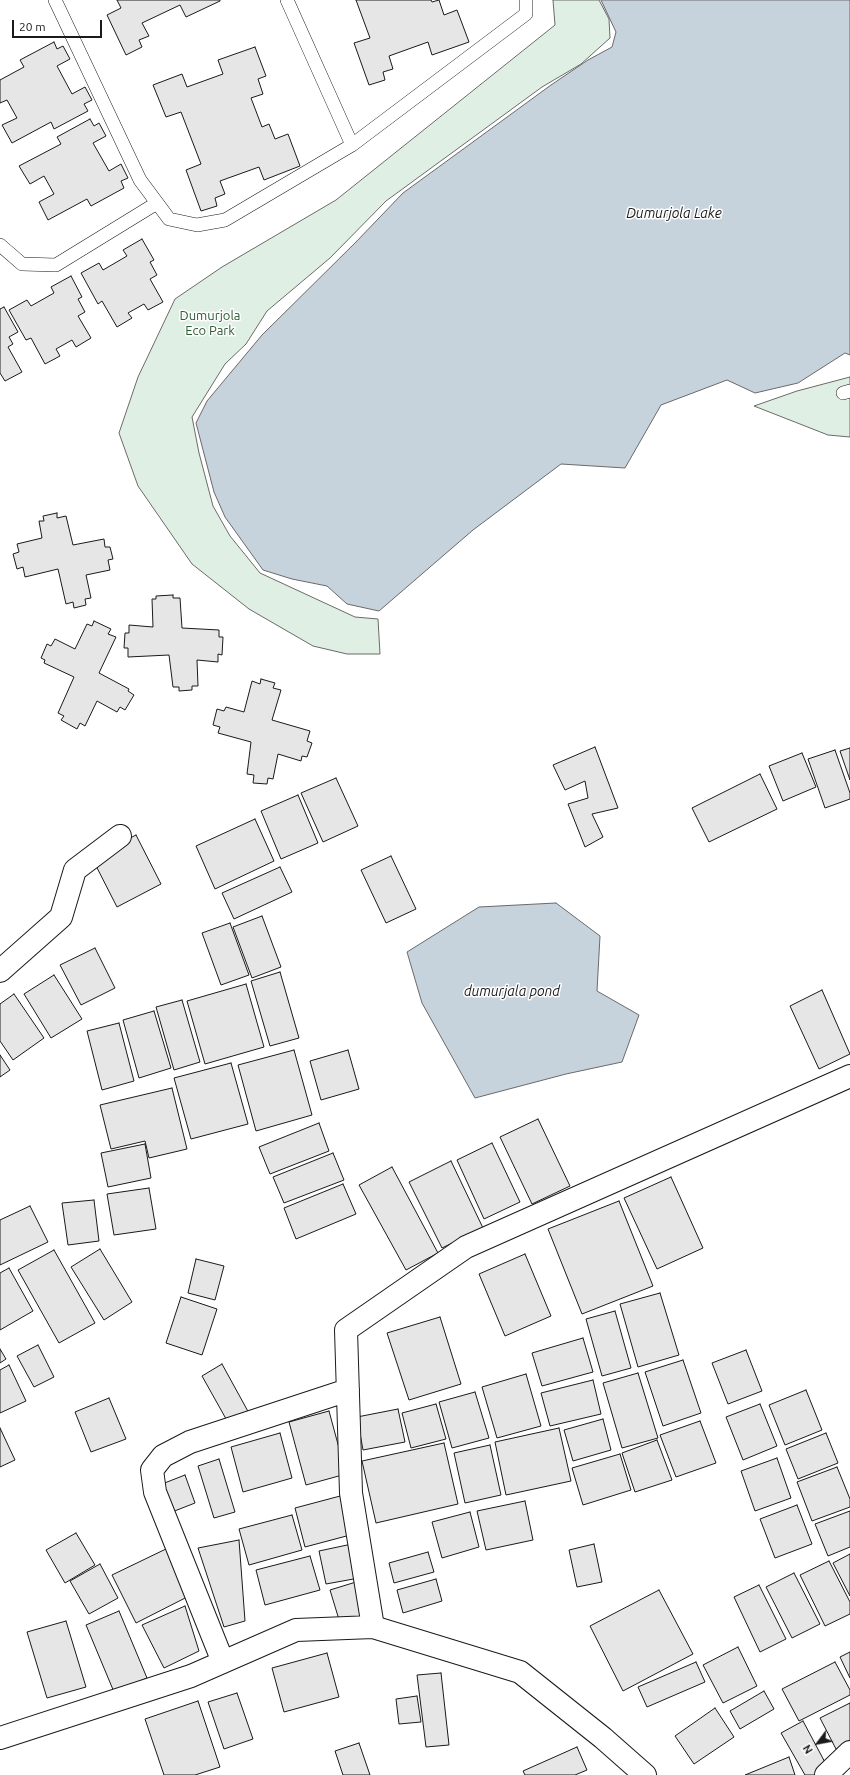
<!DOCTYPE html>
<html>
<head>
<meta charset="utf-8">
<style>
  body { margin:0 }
  #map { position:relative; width:850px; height:1775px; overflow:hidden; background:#fff; font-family:Ubuntu,sans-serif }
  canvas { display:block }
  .north { position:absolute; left:798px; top:1723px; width:40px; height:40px; -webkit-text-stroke:3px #fff; paint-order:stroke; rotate:238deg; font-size:11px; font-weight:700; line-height:16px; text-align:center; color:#1a1a1a }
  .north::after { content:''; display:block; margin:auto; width:14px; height:18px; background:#1a1a1a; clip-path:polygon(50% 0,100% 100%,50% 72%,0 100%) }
  .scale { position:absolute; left:12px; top:20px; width:90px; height:18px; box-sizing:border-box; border:2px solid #1a1a1a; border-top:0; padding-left:5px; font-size:12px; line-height:14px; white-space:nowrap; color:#1a1a1a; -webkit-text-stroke:3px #fff; paint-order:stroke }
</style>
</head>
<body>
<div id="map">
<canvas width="850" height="1775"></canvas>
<div class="north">N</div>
<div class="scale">20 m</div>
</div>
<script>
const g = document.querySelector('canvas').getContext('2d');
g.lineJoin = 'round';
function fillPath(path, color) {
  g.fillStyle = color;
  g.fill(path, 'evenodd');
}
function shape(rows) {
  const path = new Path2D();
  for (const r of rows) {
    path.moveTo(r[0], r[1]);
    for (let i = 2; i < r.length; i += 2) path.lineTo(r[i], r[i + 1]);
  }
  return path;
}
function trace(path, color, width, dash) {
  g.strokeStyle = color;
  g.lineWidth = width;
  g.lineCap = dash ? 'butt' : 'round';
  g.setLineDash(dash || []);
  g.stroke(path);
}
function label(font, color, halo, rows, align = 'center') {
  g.font = font + ' Ubuntu,sans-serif';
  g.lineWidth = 3;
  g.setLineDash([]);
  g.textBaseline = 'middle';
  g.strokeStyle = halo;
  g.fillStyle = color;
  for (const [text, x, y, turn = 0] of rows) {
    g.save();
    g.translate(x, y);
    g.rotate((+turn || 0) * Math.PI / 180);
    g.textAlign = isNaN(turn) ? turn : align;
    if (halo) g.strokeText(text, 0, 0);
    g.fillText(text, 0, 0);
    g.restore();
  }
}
const green = shape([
  [553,0,599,0,609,19,610,38,581,64,542,87,386,201,330,258,267,311,246,344,225,364,192,417,199,453,213,506,230,536,260,573,355,617,378,619,380,654,347,654,313,646,249,609,192,564,138,486,119,433,138,377,175,299,222,267,336,200,555,25,553,0],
  [850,377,850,437,828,435,754,406,797,391,850,377]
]);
fillPath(green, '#e0efe3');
trace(green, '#6a6a6a', 1);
const water = shape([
  [601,0,850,0,850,355,845,353,798,383,755,393,727,380,661,405,625,468,561,464,473,530,379,611,347,604,327,586,292,579,263,570,225,517,214,492,196,423,207,401,262,335,355,243,403,193,551,85,588,60,612,47,616,32,601,0],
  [556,903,600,936,597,991,639,1015,622,1062,566,1074,475,1098,422,1003,407,952,479,907,556,903]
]);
fillPath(water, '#c6d2dc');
trace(water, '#6a6a6a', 1);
const building = shape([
  [117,0,220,0,220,1,186,17,180,5,142,23,149,36,139,40,142,47,126,55,107,15,121,8,117,0],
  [356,0,431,0,432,2,439,0,444,15,457,10,469,42,432,55,428,42,389,56,393,69,383,72,385,80,369,85,354,43,370,38,356,0],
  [54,42,57,49,63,46,70,59,57,66,72,94,85,87,92,100,84,104,88,111,54,129,51,122,12,143,2,125,17,118,7,100,0,103,0,80,24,67,20,60,54,42],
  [255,47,266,76,258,79,263,94,251,98,262,127,269,124,275,139,288,134,300,166,264,180,259,167,220,181,225,194,215,198,217,206,201,211,186,170,201,164,181,112,166,117,153,85,182,74,187,87,223,74,218,60,255,47],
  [90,119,94,126,99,123,106,136,93,143,109,171,121,164,128,178,121,181,124,188,91,206,87,199,48,220,39,202,54,194,44,176,30,184,19,166,61,144,57,137,90,119],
  [142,239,154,260,150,262,157,275,150,279,163,302,148,310,144,304,128,313,132,318,117,327,102,301,98,304,81,273,99,263,103,270,127,256,123,250,142,239],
  [71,276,82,297,78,299,85,312,78,316,91,338,76,347,72,340,56,349,60,356,45,364,31,338,26,340,9,310,27,300,31,306,54,293,51,287,71,276],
  [4,307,18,332,9,337,13,344,8,347,22,372,5,381,0,373,0,309,4,307],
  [57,513,57,518,66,516,73,545,104,539,105,547,110,547,113,559,108,560,110,570,86,575,91,598,85,599,86,605,74,608,73,602,66,604,58,569,25,577,23,567,17,569,13,554,19,552,17,544,42,538,39,521,44,521,43,516,57,513],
  [173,595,173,598,180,598,182,628,219,630,219,637,223,637,222,655,218,654,218,662,197,660,198,686,192,686,192,690,179,691,179,687,173,687,169,655,128,657,128,648,124,648,125,633,129,633,129,625,153,627,152,599,156,599,156,596,173,595],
  [94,621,111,629,108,634,116,637,99,673,129,689,128,691,134,695,125,710,120,707,117,712,97,701,85,726,80,723,77,729,61,720,64,716,58,713,74,677,44,663,45,660,41,658,47,644,51,646,55,639,75,649,87,624,92,626,94,621],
  [261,679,275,683,273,688,281,690,272,720,310,731,307,741,312,743,307,757,302,756,301,761,278,754,273,779,268,778,267,784,253,783,254,775,247,774,251,742,218,733,220,727,213,725,217,709,224,711,226,707,244,712,252,681,260,684,261,679],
  [595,747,618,808,592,814,603,837,585,847,568,804,588,798,585,781,565,790,553,765,595,747],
  [850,748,850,780,840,751,850,748],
  [835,750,850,793,850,799,825,808,808,759,835,750],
  [802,753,816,787,783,801,769,766,802,753],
  [760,774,777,809,709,842,692,808,760,774],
  [336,778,358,826,323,842,301,793,336,778],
  [298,795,318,843,281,859,261,811,298,795],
  [255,819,274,861,215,889,196,846,255,819],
  [136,835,161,884,117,907,92,858,136,835],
  [391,856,416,909,386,923,361,870,391,856],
  [280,867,292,892,234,919,222,893,280,867],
  [262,916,281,967,252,978,233,927,262,916],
  [230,923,249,975,221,985,202,933,230,923],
  [95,948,115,988,81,1005,60,965,95,948],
  [280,972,299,1038,270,1046,251,981,280,972],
  [54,975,82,1019,51,1038,24,994,54,975],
  [246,984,264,1047,205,1064,187,1001,246,984],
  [822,990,850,1054,819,1069,790,1006,822,990],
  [14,994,44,1038,13,1060,0,1041,0,1004,14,994],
  [182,1000,200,1062,174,1070,156,1007,182,1000],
  [154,1011,171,1068,139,1078,123,1020,154,1011],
  [119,1023,134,1081,102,1090,87,1031,119,1023],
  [294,1050,312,1115,256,1131,238,1065,294,1050],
  [348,1050,359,1089,321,1100,310,1061,348,1050],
  [0,1055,10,1070,0,1077,0,1055],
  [231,1063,248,1124,191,1139,174,1078,231,1063],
  [172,1088,187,1149,149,1158,145,1141,111,1149,100,1105,172,1088],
  [538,1119,570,1186,532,1204,500,1137,538,1119],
  [319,1123,329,1151,270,1174,259,1147,319,1123],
  [492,1143,520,1202,484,1219,457,1160,492,1143],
  [145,1144,151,1178,108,1187,101,1153,145,1144],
  [333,1153,344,1180,284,1203,273,1177,333,1153],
  [451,1161,483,1228,442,1248,409,1182,451,1161],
  [392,1167,438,1253,406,1270,359,1185,392,1167],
  [671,1177,703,1248,657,1269,624,1198,671,1177],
  [343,1184,356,1214,296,1239,284,1208,343,1184],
  [149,1188,156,1229,114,1235,107,1194,149,1188],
  [94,1200,99,1241,68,1245,62,1203,94,1200],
  [619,1201,653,1286,582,1314,548,1229,619,1201],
  [30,1206,48,1242,0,1265,0,1220,30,1206],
  [100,1249,132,1302,104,1320,71,1267,100,1249],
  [54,1250,95,1323,59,1343,18,1270,54,1250],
  [525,1254,551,1316,505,1336,479,1274,525,1254],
  [196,1259,224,1266,215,1300,188,1293,196,1259],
  [9,1268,33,1311,0,1330,0,1273,9,1268],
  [660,1293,679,1355,638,1367,620,1304,660,1293],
  [181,1297,217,1309,202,1355,166,1343,181,1297],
  [615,1311,631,1368,602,1376,586,1319,615,1311],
  [440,1317,461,1384,409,1400,387,1333,440,1317],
  [583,1338,593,1372,542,1386,532,1353,583,1338],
  [38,1345,54,1377,34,1387,17,1356,38,1345],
  [0,1349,6,1359,0,1363,0,1349],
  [746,1350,762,1391,728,1404,712,1363,746,1350],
  [683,1360,701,1413,663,1426,645,1372,683,1360],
  [222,1364,250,1415,230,1426,202,1376,222,1364],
  [9,1365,26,1401,0,1413,0,1370,9,1365],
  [638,1373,658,1438,622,1448,603,1383,638,1373],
  [526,1374,541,1426,497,1438,482,1387,526,1374],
  [593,1380,601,1414,550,1426,541,1393,593,1380],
  [806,1390,822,1430,785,1445,769,1405,806,1390],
  [475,1392,489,1438,452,1448,439,1402,475,1392],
  [109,1398,126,1439,91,1452,75,1412,109,1398],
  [436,1404,446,1439,411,1448,402,1413,436,1404],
  [760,1404,777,1446,743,1460,726,1417,760,1404],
  [398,1409,405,1442,363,1450,357,1417,398,1409],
  [329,1411,346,1474,306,1485,289,1422,329,1411],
  [603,1419,611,1450,573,1461,564,1430,603,1419],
  [700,1421,716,1463,676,1477,660,1435,700,1421],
  [0,1428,15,1460,0,1467,0,1428],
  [559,1428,571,1481,506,1495,495,1442,559,1428],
  [280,1433,292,1478,243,1492,231,1447,280,1433],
  [826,1433,838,1463,798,1479,786,1449,826,1433],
  [657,1440,672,1480,635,1492,622,1453,657,1440],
  [444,1443,458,1504,376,1523,362,1461,444,1443],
  [490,1445,501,1495,465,1503,454,1453,490,1445],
  [620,1454,631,1490,583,1505,572,1468,620,1454],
  [777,1458,791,1498,755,1511,741,1471,777,1458],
  [219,1459,235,1512,214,1518,198,1466,219,1459],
  [837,1467,850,1499,850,1507,812,1521,797,1482,837,1467],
  [185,1475,195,1503,172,1512,162,1484,185,1475],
  [344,1495,354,1534,305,1547,295,1508,344,1495],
  [525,1501,533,1540,486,1550,477,1511,525,1501],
  [797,1505,812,1544,775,1558,760,1519,797,1505],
  [850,1511,850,1547,828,1556,815,1524,850,1511],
  [470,1512,479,1547,442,1558,432,1522,470,1512],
  [292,1515,302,1550,249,1565,239,1529,292,1515],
  [76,1533,95,1565,65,1583,46,1550,76,1533],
  [239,1540,245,1621,224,1627,198,1548,239,1540],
  [352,1544,359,1578,326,1584,319,1551,352,1544],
  [594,1544,602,1582,577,1587,569,1550,594,1544],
  [168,1548,191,1595,136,1623,112,1575,168,1548],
  [428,1552,434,1572,394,1583,389,1563,428,1552],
  [850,1554,850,1596,833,1563,850,1554],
  [310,1556,320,1590,265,1605,256,1570,310,1556],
  [829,1561,850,1602,850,1614,825,1626,800,1575,829,1561],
  [100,1564,118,1598,89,1614,70,1581,100,1564],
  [794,1573,820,1624,792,1638,766,1587,794,1573],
  [436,1579,442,1601,403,1613,397,1590,436,1579],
  [356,1582,365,1616,340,1623,330,1590,356,1582],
  [759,1585,786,1639,760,1652,734,1597,759,1585],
  [659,1590,693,1654,623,1691,590,1626,659,1590],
  [185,1606,199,1651,164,1668,142,1625,185,1606],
  [119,1611,147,1678,114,1692,86,1625,119,1611],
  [66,1621,86,1687,47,1698,27,1632,66,1621],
  [738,1647,757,1686,723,1703,703,1665,738,1647],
  [850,1652,850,1678,840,1657,850,1652],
  [327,1653,339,1697,284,1712,272,1668,327,1653],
  [696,1662,705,1682,647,1707,638,1687,696,1662],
  [835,1662,850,1690,850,1695,799,1721,782,1689,835,1662],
  [441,1673,449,1745,426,1747,417,1675,441,1673],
  [764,1691,774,1709,740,1729,730,1711,764,1691],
  [237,1693,253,1739,224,1749,208,1702,237,1693],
  [417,1696,421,1722,399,1724,396,1699,417,1696],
  [198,1701,220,1767,195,1775,164,1775,145,1719,198,1701],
  [850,1703,850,1742,836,1749,820,1718,850,1703],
  [715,1708,734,1737,694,1764,675,1736,715,1708],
  [803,1721,828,1768,815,1775,805,1775,781,1733,803,1721],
  [359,1743,370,1775,343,1775,335,1751,359,1743],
  [577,1747,587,1770,575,1775,525,1775,523,1771,577,1747],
  [789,1757,795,1775,745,1775,789,1757]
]);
fillPath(building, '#e6e6e6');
trace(building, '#1a1a1a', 1);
const lane = shape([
  [55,0,140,180,169,219,197,225,225,220,352,145,526,14,526,0],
  [287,0,352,145],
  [0,245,22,264,56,265,157,203],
  [843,393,850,391]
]);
const street = shape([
  [0,971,61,917,75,870,120,836],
  [373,1627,351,1493,346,1330,466,1247,850,1076],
  [223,1662,155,1492,152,1470,163,1456,190,1442,348,1390],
  [0,1738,191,1676,296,1630,373,1627,520,1672,603,1738,645,1775],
  [826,1775,850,1752]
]);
trace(lane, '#1a1a1a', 14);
trace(street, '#1a1a1a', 24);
trace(lane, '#fff', 13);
trace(street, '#fff', 22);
label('13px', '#2b5a34', '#fff', [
  ["Dumurjola",210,316],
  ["Eco Park",210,331]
]);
label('italic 14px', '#1a1a1a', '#fff', [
  ["Dumurjola Lake",674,213],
  ["dumurjala pond",512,991]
]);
</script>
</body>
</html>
